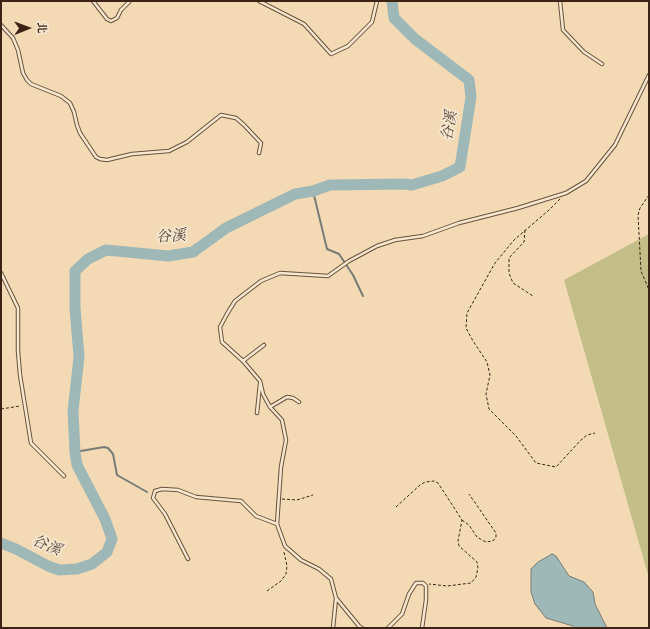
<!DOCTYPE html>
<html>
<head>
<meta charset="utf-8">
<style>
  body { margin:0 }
  #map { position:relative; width:650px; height:629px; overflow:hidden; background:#f3dab5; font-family:Vollkorn,"Noto Serif TC",serif }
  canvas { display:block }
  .frame { position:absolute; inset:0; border:2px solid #3d2315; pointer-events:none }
  .north { position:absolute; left:8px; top:8px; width:40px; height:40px; -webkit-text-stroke:3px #f7e7cf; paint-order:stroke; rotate:89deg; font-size:11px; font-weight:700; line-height:16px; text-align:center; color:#3d2315 }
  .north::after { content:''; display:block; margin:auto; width:14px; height:18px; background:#3d2315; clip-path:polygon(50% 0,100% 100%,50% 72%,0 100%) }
</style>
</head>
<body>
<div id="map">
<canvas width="650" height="629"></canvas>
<div class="frame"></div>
<div class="north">北</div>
</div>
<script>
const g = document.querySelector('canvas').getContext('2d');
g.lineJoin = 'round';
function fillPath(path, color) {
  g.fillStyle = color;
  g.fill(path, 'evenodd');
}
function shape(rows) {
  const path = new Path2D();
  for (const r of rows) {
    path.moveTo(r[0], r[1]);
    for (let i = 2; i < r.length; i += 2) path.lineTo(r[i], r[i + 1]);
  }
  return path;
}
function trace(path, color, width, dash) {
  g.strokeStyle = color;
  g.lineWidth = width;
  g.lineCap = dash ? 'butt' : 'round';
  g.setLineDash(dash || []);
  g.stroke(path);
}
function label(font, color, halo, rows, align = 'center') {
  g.font = font + ' Vollkorn,"Noto Serif TC",serif';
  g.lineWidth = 3.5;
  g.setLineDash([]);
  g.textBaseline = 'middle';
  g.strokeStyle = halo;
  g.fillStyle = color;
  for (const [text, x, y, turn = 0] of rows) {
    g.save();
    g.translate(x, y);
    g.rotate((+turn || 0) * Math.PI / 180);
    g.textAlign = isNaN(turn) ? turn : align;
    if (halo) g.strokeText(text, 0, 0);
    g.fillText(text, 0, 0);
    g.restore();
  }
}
fillPath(shape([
  [649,234,649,578,564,280]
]), '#c3bd88');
const water = shape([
  [552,554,556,556,569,576,584,582,593,592,595,604,607,628,574,628,573,626,546,618,535,604,531,592,531,569,538,562,552,554]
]);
fillPath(water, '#9eb8b7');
trace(water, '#777c76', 1);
trace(shape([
  [313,191,327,249,339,254,353,275,363,296],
  [75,452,104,447,108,448,113,454,117,475,147,492]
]), '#777c76', 2);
trace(shape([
  [1,543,16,549,48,566,59,570,77,569,92,564,107,552,112,539,105,519,77,465,75,452,73,411,79,357,75,308,75,271,88,259,106,250,168,256,193,252,226,228,295,194,313,191,330,185,405,184,412,185,442,176,460,167,471,97,469,80,415,39,394,18,392,1]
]), '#9eb8b7', 11);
const lane = shape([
  [93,1,107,19,111,21,117,18,121,10,130,1],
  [259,1,304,24,331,54,348,46,372,22,377,1],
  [560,1,563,30,584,52,602,64],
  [1,25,13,38,18,50,23,73,27,80,31,84,61,96,70,103,74,112,77,125,80,133,96,157,100,159,107,160,132,154,169,151,187,142,221,115,236,118,244,125,261,143,259,153],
  [1,273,18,308,18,351,20,375,31,443,64,476],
  [243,361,264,345],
  [270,407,287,397,293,398,299,402],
  [257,413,260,384],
  [188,559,165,514,153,498,155,491,162,489,178,490,196,497,241,501,256,516,277,524],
  [333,628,336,598],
  [362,628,359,626,336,598,331,579,319,569,301,560,285,546,277,524,281,467,286,440,282,420,270,407,263,394,260,381,243,361,222,342,220,327,227,314,235,301,261,281,280,273,328,276,349,261,377,246,395,240,423,236,459,223,518,208,566,193,586,181,615,145,649,75],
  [388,628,402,614,409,594,416,583,423,583,426,586,426,600,422,628]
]);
trace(lane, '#6a513d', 4.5);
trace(shape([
  [649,195,640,208,638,215,641,271,649,290],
  [560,199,549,210,514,240,495,263,467,313,466,328,473,341,487,362,490,375,486,394,489,409,516,436,536,463,556,467,581,440,587,435,595,433],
  [525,230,524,242,509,258,509,273,513,283,533,296],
  [1,409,20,406],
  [282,499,297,500,313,495],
  [396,507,420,485,425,482,434,481,438,483,462,520,458,541,459,546,477,562,478,568,476,577,471,583,447,586,429,584],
  [462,520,469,525,477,537,482,540,486,542,493,541,496,537,496,533,469,494],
  [267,591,281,581,286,574,287,566,284,552]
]), '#3d2315', 1, [3, 2]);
trace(lane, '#f7e7cf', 2.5);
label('italic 15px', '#55483e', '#f7e7cf', [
  ["谷溪",451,126,-81],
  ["谷溪",171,238,-4],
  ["谷溪",46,547,23]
]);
</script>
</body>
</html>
